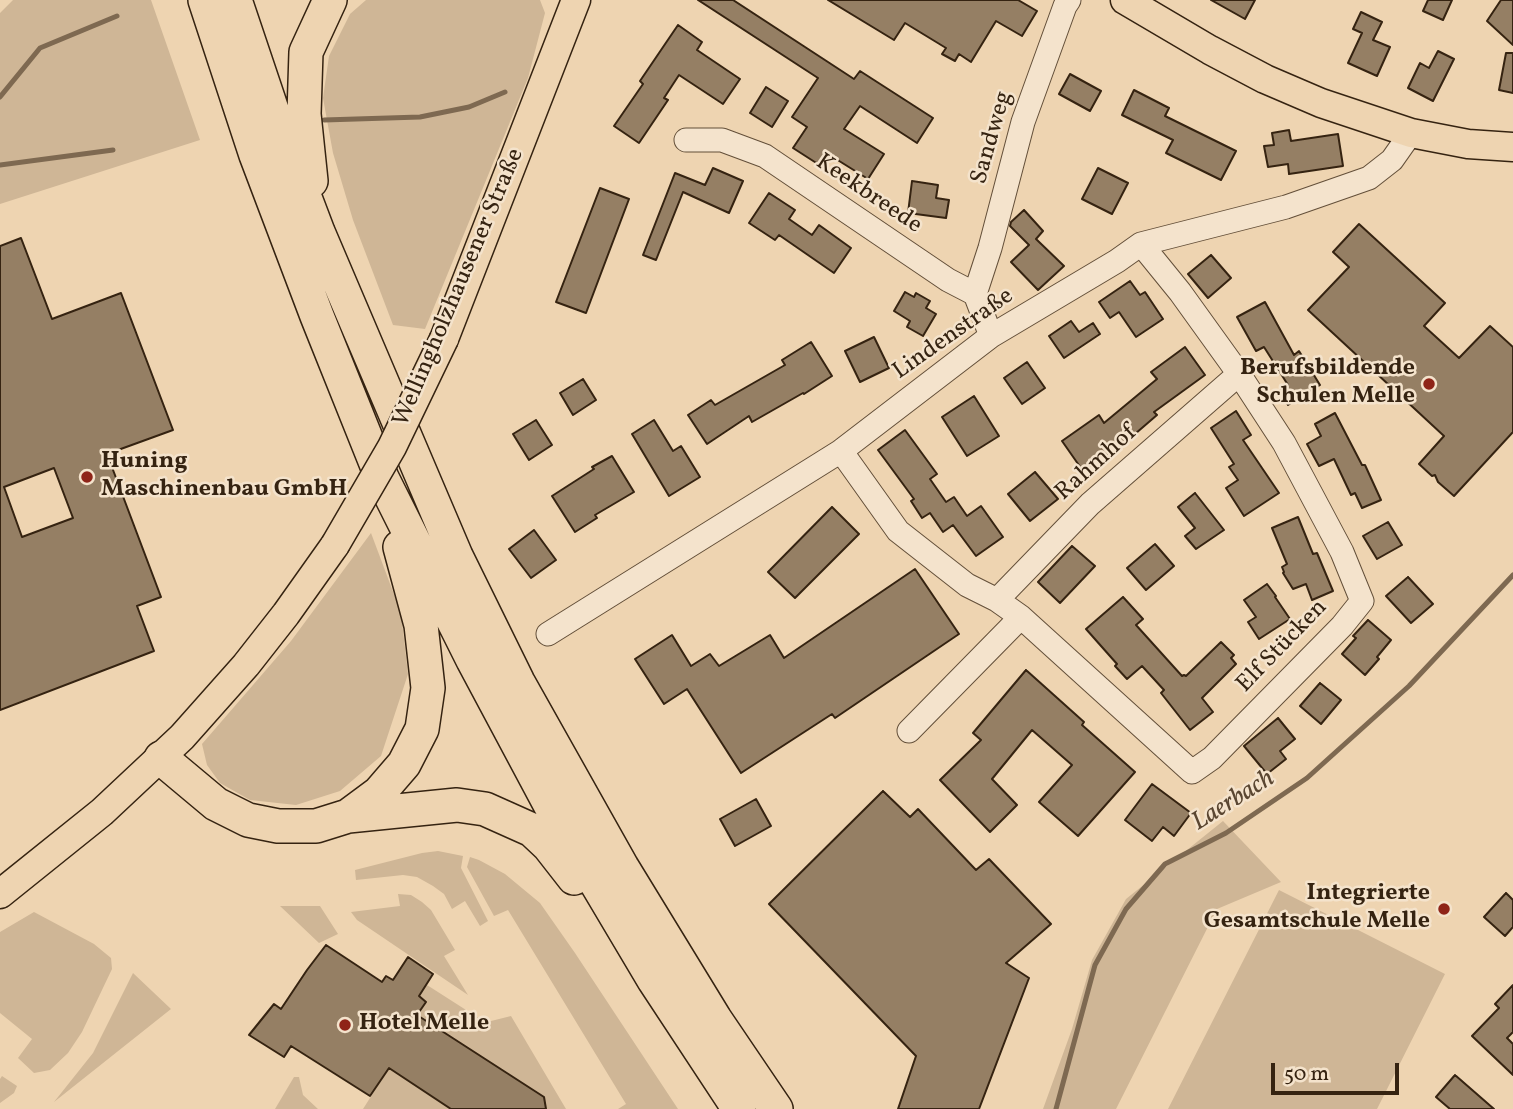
<!DOCTYPE html>
<html>
<head>
<meta charset="utf-8">
<style>
  body { margin:0 }
  #map { position:relative; width:1513px; height:1109px; overflow:hidden; background:#eed4b1; font-family:Vollkorn,serif }
  canvas { display:block }
  .scale { position:absolute; left:1271px; top:1063px; width:128px; height:32px; box-sizing:border-box; border:4px solid #352311; border-top:0; padding-left:9px; font-size:21px; line-height:24px; white-space:nowrap; color:#352311; -webkit-text-stroke:5px #f4e3cc; paint-order:stroke }
</style>
</head>
<body>
<div id="map">
<canvas width="1513" height="1109"></canvas>
<div class="scale">50 m</div>
</div>
<script>
const g = document.querySelector('canvas').getContext('2d');
g.lineJoin = 'round';
function fillPath(path, color) {
  g.fillStyle = color;
  g.fill(path, 'evenodd');
}
function shape(rows) {
  const path = new Path2D();
  for (const r of rows) {
    path.moveTo(r[0], r[1]);
    for (let i = 2; i < r.length; i += 2) path.lineTo(r[i], r[i + 1]);
  }
  return path;
}
function trace(path, color, width, dash) {
  g.strokeStyle = color;
  g.lineWidth = width;
  g.lineCap = dash ? 'butt' : 'round';
  g.setLineDash(dash || []);
  g.stroke(path);
}
function label(font, color, halo, rows, align = 'center') {
  g.font = font + ' Vollkorn,serif';
  g.lineWidth = 5;
  g.setLineDash([]);
  g.textBaseline = 'middle';
  g.strokeStyle = halo;
  g.fillStyle = color;
  for (const [text, x, y, turn = 0] of rows) {
    g.save();
    g.translate(x, y);
    g.rotate((+turn || 0) * Math.PI / 180);
    g.textAlign = isNaN(turn) ? turn : align;
    if (halo) g.strokeText(text, 0, 0);
    g.fillText(text, 0, 0);
    g.restore();
  }
}
fillPath(shape([
  [13,0,151,0,200,140,0,204,0,13],
  [366,0,540,0,545,13,528,78,425,329,393,325,353,220,333,153,323,98,329,56,350,14],
  [371,533,401,613,408,674,381,756,340,791,296,805,250,800,220,783,207,765,202,744,291,641],
  [1223,821,1281,882,1217,909,1116,1109,1043,1109,1072,1029,1092,960,1126,899],
  [438,851,463,856,461,868,488,921,480,926,465,901,452,909,444,894,433,886,417,877,403,875,356,880,355,870,422,853],
  [470,857,479,860,505,874,540,903,575,953,678,1109,618,1109,626,1104,508,910,494,916,467,867],
  [1279,890,1445,974,1377,1109,1168,1109],
  [398,894,411,895,422,902,431,910,455,950,444,956,468,995,357,920,351,912,400,906],
  [280,906,320,906,338,934,319,943],
  [34,912,94,944,111,958,112,969,82,1032,68,1053,50,1070,34,1073,18,1058,32,1039,0,1013,0,932],
  [133,973,171,1009,54,1102,93,1053],
  [427,985,477,1017,491,1021,511,1016,566,1109,546,1109,544,1097,417,1015,426,1002,419,996],
  [389,1068,451,1109,363,1109],
  [2,1076,17,1086,14,1093,0,1103,0,1079],
  [294,1077,299,1077,303,1095,318,1109,275,1109]
]), '#cfb696');
trace(shape([
  [0,97,40,48,117,16],
  [324,120,420,117,469,107,505,92],
  [0,165,113,150],
  [1056,1109,1095,965,1126,909,1165,864,1226,833,1307,778,1409,686,1513,575]
]), '#7e6951', 5);
const building = shape([
  [698,0,733,0,854,79,860,71,933,118,917,143,860,106,844,129,884,154,868,179,828,154,821,166,793,148,807,127,792,117,818,78,698,0],
  [828,0,1018,0,1037,11,1022,36,996,21,971,62,959,54,955,61,942,54,946,48,905,23,894,40,828,0],
  [1211,0,1255,0,1245,19,1211,0],
  [1428,0,1452,0,1443,20,1423,11,1428,0],
  [1501,0,1513,0,1513,45,1487,21,1501,0],
  [1361,12,1382,22,1373,40,1390,47,1377,76,1348,63,1362,33,1353,29,1361,12],
  [678,25,702,42,697,50,740,79,723,104,679,75,664,98,668,100,639,143,614,126,643,84,640,81,678,25],
  [1438,51,1454,59,1433,101,1408,88,1420,63,1429,68,1438,51],
  [1506,53,1513,53,1513,93,1499,90,1506,53],
  [1070,74,1101,91,1090,111,1059,94,1070,74],
  [766,87,788,101,772,127,750,113,766,87],
  [1134,90,1169,108,1165,116,1236,151,1221,180,1166,153,1173,140,1122,115,1134,90],
  [1289,130,1291,141,1338,134,1343,166,1289,174,1288,164,1268,167,1264,146,1274,145,1272,133,1289,130],
  [713,168,743,181,729,213,683,192,656,260,643,255,675,173,705,185,713,168],
  [1098,168,1128,183,1112,214,1082,199,1098,168],
  [912,181,938,185,936,198,949,200,946,218,908,213,912,181],
  [600,188,629,199,586,313,556,302,600,188],
  [769,193,795,210,789,219,812,235,819,225,851,248,834,273,779,235,775,240,749,223,769,193],
  [1024,210,1043,231,1036,239,1064,266,1038,290,1011,262,1029,245,1010,226,1011,222,1024,210],
  [1359,224,1445,303,1424,326,1459,358,1490,326,1513,347,1513,432,1454,496,1438,482,1435,475,1432,476,1419,464,1444,436,1308,310,1349,267,1333,252,1359,224],
  [21,238,52,319,121,293,173,430,107,454,161,597,137,606,154,651,0,710,0,246,21,238],
  [54,468,73,518,22,537,4,487,54,468],
  [1211,255,1231,278,1208,298,1188,274,1211,255],
  [1130,281,1140,295,1145,292,1163,319,1136,337,1119,312,1110,318,1099,302,1130,281],
  [905,292,914,297,916,293,930,301,926,308,936,314,923,336,907,327,910,321,894,311,905,292],
  [1265,302,1294,355,1299,351,1320,385,1288,405,1279,390,1288,385,1264,347,1256,351,1237,317,1265,302],
  [1071,321,1079,332,1093,323,1100,334,1064,358,1049,336,1071,321],
  [874,337,889,368,860,382,845,351,874,337],
  [811,342,832,376,804,394,803,393,752,422,749,416,707,444,688,415,711,400,715,405,785,365,782,360,811,342],
  [1185,347,1205,375,1154,412,1157,415,1128,440,1083,471,1062,441,1099,415,1104,423,1157,379,1151,372,1185,347],
  [1027,362,1045,388,1022,404,1004,378,1027,362],
  [583,379,596,400,573,415,560,393,583,379],
  [974,396,999,436,967,456,942,417,974,396],
  [1236,411,1251,435,1243,440,1279,493,1244,516,1226,488,1238,480,1229,467,1234,464,1211,428,1236,411],
  [1335,413,1362,465,1365,465,1381,500,1362,508,1355,493,1351,495,1334,459,1319,466,1307,444,1321,436,1315,424,1335,413],
  [536,420,552,445,529,460,513,434,536,420],
  [654,420,673,451,681,446,700,477,669,496,632,434,654,420],
  [905,430,937,474,930,479,946,502,954,497,967,516,981,506,1003,537,976,556,953,525,943,532,930,513,922,518,911,501,914,499,878,450,905,430],
  [612,456,634,492,595,515,597,518,575,532,552,496,594,469,592,467,612,456],
  [1035,472,1058,499,1030,521,1008,494,1035,472],
  [1195,493,1224,530,1196,549,1185,536,1195,528,1178,507,1195,493],
  [832,507,859,534,795,598,768,572,832,507],
  [1298,517,1313,554,1317,553,1333,591,1312,600,1306,584,1293,589,1283,573,1284,572,1282,567,1287,564,1272,528,1298,517],
  [1388,522,1402,545,1377,559,1363,536,1388,522],
  [534,530,556,560,531,578,509,549,534,530],
  [1155,544,1174,566,1146,590,1127,568,1155,544],
  [1072,546,1095,566,1060,603,1038,582,1072,546],
  [915,569,959,634,835,718,832,714,741,773,687,689,664,704,635,659,672,635,691,666,710,654,719,666,770,635,784,658,915,569],
  [1408,577,1433,604,1411,623,1386,596,1408,577],
  [1267,584,1276,596,1275,597,1290,619,1259,639,1248,622,1256,617,1244,600,1267,584],
  [1123,597,1143,619,1136,625,1182,676,1184,675,1186,676,1221,642,1234,655,1231,658,1236,664,1202,698,1213,712,1190,730,1161,693,1164,690,1142,666,1127,679,1115,666,1117,664,1086,629,1123,597],
  [1368,620,1391,640,1377,657,1379,659,1365,675,1342,654,1356,638,1353,636,1368,620],
  [1026,670,1084,722,1082,725,1135,772,1078,836,1039,802,1072,765,1032,730,992,779,1017,805,990,832,940,780,981,740,973,733,1026,670],
  [1320,683,1341,700,1321,724,1300,706,1320,683],
  [1278,718,1295,739,1280,751,1286,759,1267,774,1244,746,1278,718],
  [1152,784,1191,813,1174,836,1163,827,1152,841,1125,820,1152,784],
  [883,791,910,817,918,809,976,870,989,859,1051,924,1006,963,1029,978,979,1109,898,1109,916,1056,769,904,883,791],
  [756,799,771,826,735,846,720,819,756,799],
  [1506,893,1513,900,1513,927,1505,936,1484,917,1506,893],
  [326,945,382,982,386,976,393,980,408,957,433,974,419,996,426,1002,417,1015,544,1097,546,1109,451,1109,389,1068,370,1096,291,1046,284,1057,249,1035,274,1004,281,1009,307,970,326,945],
  [1513,985,1513,1032,1507,1038,1513,1044,1513,1075,1472,1036,1499,1008,1495,1004,1513,985],
  [1455,1075,1494,1109,1450,1109,1436,1097,1455,1075]
]);
fillPath(building, '#957f64');
trace(building, '#352311', 2);
const minor = shape([
  [686,140,722,140,765,156,948,280,975,294,991,336],
  [975,294,990,248,1023,122,1065,6,1069,0],
  [841,451,898,531,967,585,997,600,1021,617,1192,772,1212,758,1342,626,1362,601,1342,552,1284,443,1239,374,1180,292,1141,244],
  [997,600,1090,504,1239,374],
  [548,634,841,451,991,336,1117,261,1141,244,1286,207,1369,178,1392,160,1411,133],
  [909,731,1021,617]
]);
const major = shape([
  [1125,0,1210,50,1265,79,1321,103,1411,133,1468,144,1513,147],
  [444,339,576,0],
  [0,894,102,812,182,737,246,665,286,614,335,545]
]);
const highway = shape([
  [205,0,256,155,317,316,382,478,473,660,553,810,654,980,739,1109],
  [235,0,273,113,318,232,456,556,518,682,622,867,715,1019,776,1109],
  [311,181,304,114,306,52,330,0],
  [161,758,216,804,248,820,278,826,316,826,348,816,457,805,485,809,532,830,549,846,574,878],
  [348,816,379,793,404,764,422,729,428,688,421,625,400,547]
]);
trace(minor, '#634f39', 25);
trace(major, '#352311', 31);
trace(highway, '#352311', 36);
trace(minor, '#f4e3cc', 23);
trace(major, '#eed4b1', 28);
trace(highway, '#eed4b1', 33);
const majorBridge = shape([
  [335,545,392,447,444,339]
]);
trace(majorBridge, '#352311', 31, []);
trace(majorBridge, '#eed4b1', 28);
for (const [x, y, r, color] of [
  [1429,384,7,"#8f2418"],
  [87,477,7,"#8f2418"],
  [1444,909,7,"#8f2418"],
  [345,1025,7,"#8f2418"]
]) {
  const dot = new Path2D();
  dot.arc(x, y, r, 0, 2 * Math.PI);
  g.fillStyle = color;
  g.fill(dot);
  trace(dot, '#f4e3cc', 2.5);
}
label('24px', '#352311', '#f4e3cc', [
  ["Sandweg",993,138,-74],
  ["Keekbreede",868,195,34],
  ["Wellingholzhausener Straße",460,288,-67],
  ["Lindenstraße",954,335,-35],
  ["Rahmhof",1097,464,-42],
  ["Elf Stücken",1283,647,-46]
]);
label('bold 24px', '#352311', '#f4e3cc', [
  ["Berufsbildende",1415,370],
  ["Schulen Melle",1415,398],
  ["Huning",101,463,"left"],
  ["Maschinenbau GmbH",101,491,"left"],
  ["Integrierte",1430,895],
  ["Gesamtschule Melle",1430,923],
  ["Hotel Melle",359,1025,"left"]
], 'right');
label('italic 26px', '#5a4631', '#f4e3cc', [
  ["Laerbach",1234,802,-32]
]);
</script>
</body>
</html>
